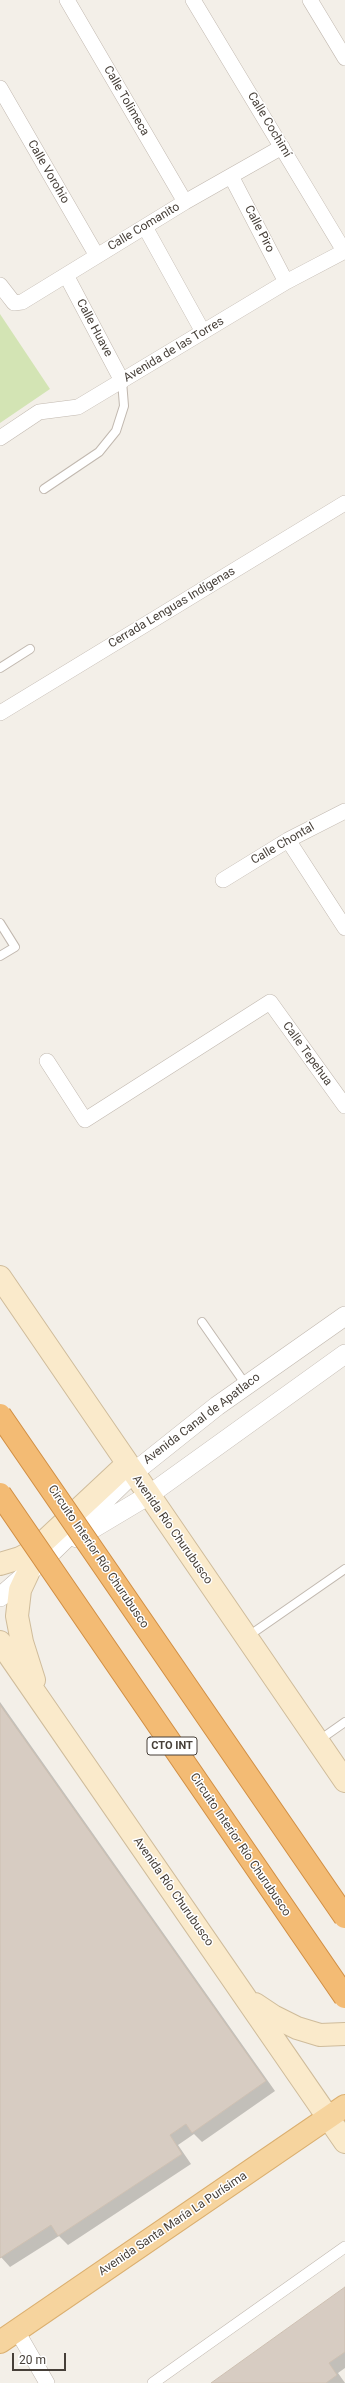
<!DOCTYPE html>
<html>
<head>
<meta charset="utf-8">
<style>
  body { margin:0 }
  #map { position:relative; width:345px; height:2383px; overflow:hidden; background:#f3efe8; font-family:Roboto,sans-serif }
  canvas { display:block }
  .scale { position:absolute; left:12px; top:2353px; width:54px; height:18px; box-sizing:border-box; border:2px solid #463f38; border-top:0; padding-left:5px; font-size:12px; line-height:14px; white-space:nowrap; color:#463f38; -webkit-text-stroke:3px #fff; paint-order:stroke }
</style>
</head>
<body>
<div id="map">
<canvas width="345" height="2383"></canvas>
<div class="scale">20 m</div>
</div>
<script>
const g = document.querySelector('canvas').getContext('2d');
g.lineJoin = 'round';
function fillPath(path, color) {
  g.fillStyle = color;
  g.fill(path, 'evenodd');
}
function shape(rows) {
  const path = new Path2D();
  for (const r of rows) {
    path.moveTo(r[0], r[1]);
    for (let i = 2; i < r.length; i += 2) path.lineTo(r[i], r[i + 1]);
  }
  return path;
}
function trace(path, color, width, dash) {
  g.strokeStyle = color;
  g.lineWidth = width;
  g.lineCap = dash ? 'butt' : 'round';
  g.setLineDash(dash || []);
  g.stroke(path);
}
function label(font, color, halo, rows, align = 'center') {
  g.font = font + ' Roboto,sans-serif';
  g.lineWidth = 3;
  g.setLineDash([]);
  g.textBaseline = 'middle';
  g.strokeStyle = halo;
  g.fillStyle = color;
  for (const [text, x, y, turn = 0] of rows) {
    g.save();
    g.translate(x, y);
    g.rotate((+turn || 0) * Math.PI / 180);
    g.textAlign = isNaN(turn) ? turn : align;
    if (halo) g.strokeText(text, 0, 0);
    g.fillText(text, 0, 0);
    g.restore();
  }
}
fillPath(shape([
  [0,314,50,389,0,423]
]), '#d3e4b4');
fillPath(shape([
  [0,1702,275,2091,202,2142,194,2134,178,2145,191,2164,68,2245,59,2236,10,2267,0,2256],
  [345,2288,345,2368,338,2373,345,2383,213,2383]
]), '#0003');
const building = shape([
  [0,1705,266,2081,192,2133,186,2124,170,2135,182,2154,58,2236,51,2225,0,2258,0,1705],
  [345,2287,345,2352,329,2363,337,2375,326,2383,211,2383,345,2287]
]);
fillPath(building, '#d7ccc2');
trace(building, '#cec0b2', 1);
const service = shape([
  [44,489,99,452,116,431,124,406,122,381],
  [0,668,30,649],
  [0,923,15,947,0,956],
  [202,1322,246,1385],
  [247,1637,345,1569],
  [318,1741,345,1722]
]);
const pedestrian = shape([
  [153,2383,345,2247]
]);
const minor = shape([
  [67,0,185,202],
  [193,0,344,251],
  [310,0,345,58],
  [0,88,97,256],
  [231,176,286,282],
  [145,227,203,332],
  [66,275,122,381],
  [0,285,14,303,22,302,185,202,282,147],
  [0,438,39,412,78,407,286,282,345,251],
  [0,713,345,503],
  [288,840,345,928],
  [223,880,288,840,345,811],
  [47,1061,85,1120,270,1002,345,1106],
  [17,2331,47,2383]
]);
const tertiary = shape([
  [77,1538,149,1495,345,1354],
  [0,1597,53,1551,133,1473,217,1406,345,1316]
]);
const secondary = shape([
  [0,1277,345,1781],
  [0,1564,20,1558,35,1550,127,1464],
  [28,1573,20,1590,17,1616,22,1642,34,1680],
  [0,1642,345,2142],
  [255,2004,273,2016,297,2028,320,2035,345,2034]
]);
const primary = shape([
  [0,2342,345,2106]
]);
trace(service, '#c1b8af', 10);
trace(pedestrian, '#c1b8af', 12);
trace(minor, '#c1b8af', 16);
trace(tertiary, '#c1b8af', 20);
trace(secondary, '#cfbc9b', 24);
trace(primary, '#dbaf6f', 24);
trace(service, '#fff', 8);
trace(pedestrian, '#fff', 11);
trace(minor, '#fff', 15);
trace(tertiary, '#fff', 19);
trace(secondary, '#faeacb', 22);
trace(primary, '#f6d49e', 22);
const motorwayBridge = shape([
  [0,1415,345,1917],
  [0,1494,345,1997]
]);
trace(motorwayBridge, '#d18f44', 24, []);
trace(motorwayBridge, '#f3bb74', 22);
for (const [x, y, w] of [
  [172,1746,50]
]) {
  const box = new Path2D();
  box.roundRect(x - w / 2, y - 9, w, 18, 3);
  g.fillStyle = '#fff';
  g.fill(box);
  trace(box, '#463f38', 1);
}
label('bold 11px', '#463f38', null, [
  ["CTO INT",172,1746]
]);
label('12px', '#463f38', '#fff', [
  ["Calle Tolimeca",126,101,60],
  ["Calle Cochimí",269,125,59],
  ["Calle Vorohio",48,172,60],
  ["Calle Comanito",144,227,-31],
  ["Calle Piro",259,229,63],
  ["Calle Huave",94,328,62],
  ["Avenida de las Torres",174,350,-31],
  ["Cerrada Lenguas Indígenas",172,608,-31],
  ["Calle Chontal",283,844,-30],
  ["Calle Tepehua",307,1054,54],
  ["Avenida Canal de Apatlaco",202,1419,-37],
  ["Avenida Río Churubusco",172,1530,55],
  ["Circuito Interior Río Churubusco",98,1557,56],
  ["Circuito Interior Río Churubusco",240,1845,56],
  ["Avenida Río Churubusco",173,1892,55],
  ["Avenida Santa María La Purísima",173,2224,-34]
]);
</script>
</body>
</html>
